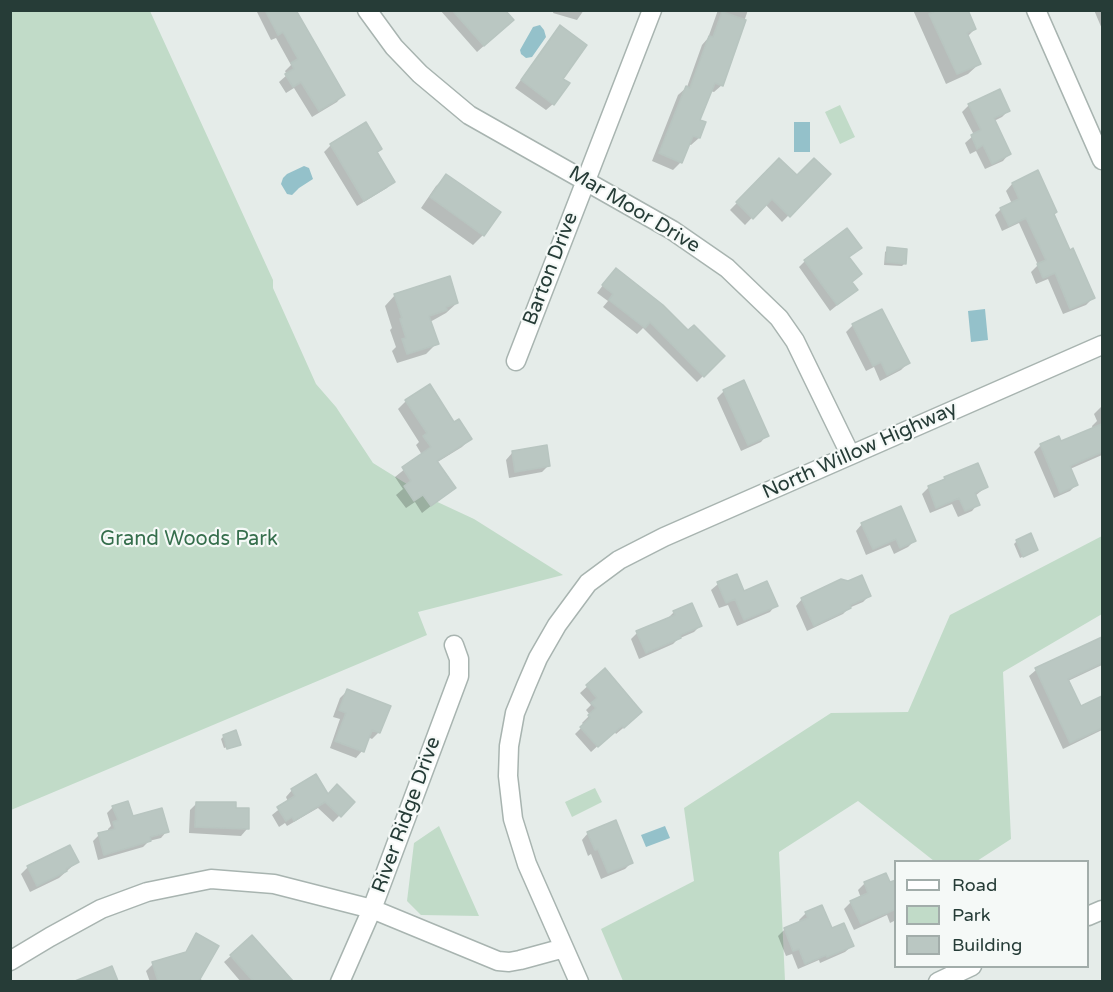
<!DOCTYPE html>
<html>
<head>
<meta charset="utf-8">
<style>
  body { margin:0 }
  #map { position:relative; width:1113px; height:992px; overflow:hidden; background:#e5ece9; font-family:"Varela Round",sans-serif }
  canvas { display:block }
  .frame { position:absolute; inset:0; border:12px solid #263c37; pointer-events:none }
  .legend { position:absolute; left:894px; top:860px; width:195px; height:108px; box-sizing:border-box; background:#f5f9f7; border:2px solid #a2adaa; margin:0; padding:8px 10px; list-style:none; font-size:18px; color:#263c37 }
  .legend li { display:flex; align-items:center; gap:12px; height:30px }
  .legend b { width:30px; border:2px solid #a2adaa }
</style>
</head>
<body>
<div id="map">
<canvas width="1113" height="992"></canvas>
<div class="frame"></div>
<ul class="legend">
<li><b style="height:8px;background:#fff"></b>Road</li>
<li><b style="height:16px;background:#c1dbc8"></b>Park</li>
<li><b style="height:16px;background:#bac7c2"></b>Building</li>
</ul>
</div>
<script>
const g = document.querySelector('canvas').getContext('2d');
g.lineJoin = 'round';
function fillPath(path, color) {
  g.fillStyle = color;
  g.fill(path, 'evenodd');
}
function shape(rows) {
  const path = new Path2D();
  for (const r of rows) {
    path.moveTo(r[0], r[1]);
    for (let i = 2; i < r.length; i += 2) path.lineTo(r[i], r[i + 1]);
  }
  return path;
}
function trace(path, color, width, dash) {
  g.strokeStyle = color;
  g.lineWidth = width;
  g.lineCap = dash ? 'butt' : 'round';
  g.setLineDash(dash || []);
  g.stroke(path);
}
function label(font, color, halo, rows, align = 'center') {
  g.font = font + ' "Varela Round",sans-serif';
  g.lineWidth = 4.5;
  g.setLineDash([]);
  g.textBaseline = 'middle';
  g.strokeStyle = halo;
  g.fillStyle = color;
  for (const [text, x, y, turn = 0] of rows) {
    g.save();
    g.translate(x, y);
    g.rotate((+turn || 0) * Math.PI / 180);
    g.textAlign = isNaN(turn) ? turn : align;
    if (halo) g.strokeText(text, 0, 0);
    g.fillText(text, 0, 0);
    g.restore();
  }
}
fillPath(shape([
  [11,11,150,11,273,280,273,288,316,384,336,407,373,463,431,499,474,519,563,575,418,612,427,635,11,810],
  [840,105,855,137,840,144,825,112],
  [1102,536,1102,614,1003,672,1011,839,977,861,934,861,858,801,779,852,785,981,623,981,601,929,694,881,684,808,831,713,908,712,950,615],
  [595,788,602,802,572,817,565,802],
  [439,826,479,916,421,915,407,901,414,843]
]), '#c1dbc8');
fillPath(shape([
  [540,25,544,30,546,37,532,57,526,58,521,54,520,50,533,27],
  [794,122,810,122,810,152,794,152],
  [304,166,309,168,313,179,299,188,292,195,287,194,281,184,283,178,287,174],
  [985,309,988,340,971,342,968,311],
  [665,826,670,838,646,847,641,835]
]), '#94c1ca');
fillPath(shape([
  [256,10,295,10,343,95,337,102,312,117,294,88,286,93,279,82,287,75,285,71,291,65,276,38,271,40],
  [440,10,483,10,505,27,477,52],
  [554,10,584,10,577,20,553,13],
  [718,10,748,10,722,85,714,92,710,91,698,121,704,123,699,138,691,145,688,144,681,162,673,170,652,161,678,95,687,87,702,45,708,38],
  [913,10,967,10,975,29,967,37,979,64,968,74,946,84],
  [1094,10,1102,10,1102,29],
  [554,34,561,79,553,104,546,110,515,88],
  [969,105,1009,110,1002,117,994,121,1009,154,1003,161,985,169,976,151,970,154,965,143,974,135,962,112],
  [365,124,380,149,376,153,393,181,387,188,357,206,324,152,330,146],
  [779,160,797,177,829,174,782,222,765,204,745,225,730,210],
  [447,176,483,235,473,245,421,208,436,186],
  [1012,184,1053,214,1093,298,1086,305,1063,314,1048,279,1036,284,1031,272,1038,265,1019,223,1002,231,995,215,1001,209,1012,204,1006,191],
  [860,248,848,258,851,283,856,290,830,311,799,267,805,261],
  [888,249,905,263,902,266,884,265,885,252],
  [610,276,688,332,723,356,697,382,643,328,637,334,603,307,608,301,597,293],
  [395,295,457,303,446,313,430,322,437,343,426,354,397,363,392,351,396,347,390,330,392,328,385,306],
  [853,325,908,363,901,370,880,381,874,367,866,371,846,332],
  [724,391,767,435,761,442,741,451,717,398],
  [406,401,454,424,470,439,462,447,436,463,454,488,422,513,415,502,406,508,396,495,403,489,395,477,422,455,416,445,419,442,398,409],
  [1102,406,1102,455,1070,469,1076,485,1070,491,1054,498,1034,452,1041,445,1060,443,1093,430,1092,426,1097,421,1094,414],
  [512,453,549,465,542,472,509,478,506,460],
  [945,478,986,487,975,496,978,504,972,511,958,517,952,504,930,513,922,494,929,487,941,482],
  [862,524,914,541,908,547,894,554,890,545,866,555,856,531],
  [1017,541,1036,550,1020,558,1014,544],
  [718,584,743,593,776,605,770,612,737,626,728,605,719,608,711,590],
  [870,595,863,602,849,608,843,614,807,631,796,606,802,599],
  [674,612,700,626,694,632,678,639,673,644,639,659,631,639,637,633,667,619],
  [1100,640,1102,646,1102,665,1068,681,1081,708,1102,698,1102,730,1063,749,1029,676,1036,670],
  [604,671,634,719,616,734,614,731,591,752,575,734,584,725,582,723,590,715,586,710,591,705,580,693],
  [347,691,379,732,372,739,368,737,362,751,356,758,330,748,340,719,333,717,340,698],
  [224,736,237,744,224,748,221,739],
  [292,790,328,796,353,802,333,822,318,808,287,826,285,823,279,827,272,815,288,802,286,797],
  [197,803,235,810,247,829,241,836,189,833,190,810],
  [113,807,132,818,167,831,161,838,149,841,143,847,98,860,93,841,99,835,108,832,108,829,111,826,107,813],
  [588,833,631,863,625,869,601,879,591,854,588,856,582,840],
  [77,862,59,878,30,892,21,874,28,867],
  [896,881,896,920,890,923,887,915,854,930,844,909,851,902,861,898,858,890,865,883,889,884],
  [806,913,852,946,845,952,820,963,819,960,798,969,792,954,786,956,778,936,785,929,800,922,799,920],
  [252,937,287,977,282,982,241,982,224,962],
  [193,952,202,982,150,982,146,971,153,964]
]), '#0003');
const building = shape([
  [265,10,296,10,345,95,319,111,301,82,293,87,285,74,294,69,291,63,298,59,283,32,278,35,265,10],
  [452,10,505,10,514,20,484,46,452,10],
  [938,10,968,10,976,29,967,33,981,64,957,74,929,14,938,10],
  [722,12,746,20,723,86,715,83,700,120,706,122,700,138,693,136,682,163,659,153,686,86,690,88,709,36,713,37,722,12],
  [560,25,587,45,563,79,570,83,554,105,521,80,560,25],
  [1000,89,1010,111,994,118,1011,154,992,164,983,145,977,149,971,135,981,130,968,104,1000,89],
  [366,122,382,149,377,152,395,182,364,201,330,144,366,122],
  [779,158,797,175,814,158,831,174,790,217,772,199,753,219,736,202,779,158],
  [1038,170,1057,212,1054,214,1070,250,1073,248,1095,298,1070,309,1055,273,1043,278,1037,264,1046,260,1026,218,1009,226,1000,208,1019,199,1012,183,1038,170],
  [446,174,501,212,484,236,430,197,446,174],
  [847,228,862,248,849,257,862,274,852,282,858,290,837,305,804,260,847,228],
  [887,247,907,249,906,264,886,262,887,247],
  [616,268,663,305,688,330,694,325,725,356,704,377,650,322,645,328,609,300,613,294,602,285,616,268],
  [450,276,458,303,446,307,447,310,429,316,439,344,407,354,402,339,406,338,400,319,402,318,394,294,450,276],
  [882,309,910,363,887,375,881,362,873,366,852,324,882,309],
  [744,380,769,436,748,445,723,390,744,380],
  [430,384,454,422,459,419,472,439,437,461,456,488,431,506,423,495,414,501,404,486,411,481,402,467,431,447,423,436,427,433,405,400,430,384],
  [1102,424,1102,452,1070,466,1078,485,1060,493,1040,444,1059,436,1061,441,1102,424],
  [547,445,550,466,515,472,512,451,547,445],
  [978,463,988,487,975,493,980,505,965,511,959,498,936,508,928,486,945,479,944,477,978,463],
  [901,506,916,541,900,548,896,539,873,549,861,523,901,506],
  [1031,533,1038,550,1023,557,1016,540,1031,533],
  [737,574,744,591,767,581,778,606,744,620,735,599,726,603,717,582,737,574],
  [862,575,871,596,850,605,851,608,814,626,801,598,841,579,848,581,862,575],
  [692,603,702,626,680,635,681,638,646,653,636,631,675,615,673,611,692,603],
  [1102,637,1102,663,1068,679,1081,706,1102,696,1102,728,1070,743,1035,668,1102,637],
  [605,668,642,712,624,728,622,726,598,747,580,727,590,718,588,715,596,708,591,703,597,698,586,685,605,668],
  [347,689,391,706,380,733,372,730,364,752,335,741,346,713,339,710,347,689],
  [236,730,241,745,227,749,223,735,236,730],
  [316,774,328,794,337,784,355,802,341,817,325,802,294,821,292,817,286,821,277,807,295,796,291,789,316,774],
  [128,801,133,816,162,808,169,832,150,837,151,841,104,855,98,833,115,829,113,822,118,820,112,806,128,801],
  [196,802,236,802,236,808,249,808,249,829,195,827,196,802],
  [616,820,633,863,608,873,598,849,595,850,587,832,616,820],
  [70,845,79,862,66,869,67,871,37,886,27,866,70,845],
  [886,873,890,882,896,880,896,909,861,924,850,901,868,893,864,882,886,873],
  [822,905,832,928,844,923,854,946,827,957,826,955,805,964,799,949,793,951,784,928,808,918,805,912,822,905],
  [196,933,219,946,199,981,158,981,152,962,186,952,196,933],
  [252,935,293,981,253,981,230,955,252,935],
  [112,966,118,981,75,981,112,966]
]);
fillPath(building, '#bac7c2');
trace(building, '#b8c5c0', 1.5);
const minor = shape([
  [367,10,394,47,420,74,469,115,672,230,727,268,779,318,795,341,850,454],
  [1036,10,1102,160],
  [516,361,652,10],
  [1088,916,1102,910],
  [10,961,50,937,101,909,147,892,211,879,274,884,372,909,498,961,509,962,520,960,564,948],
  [340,982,372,909,459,676,459,659,454,645],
  [579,982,527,864,513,819,508,776,509,746,515,713,526,686,538,658,557,625,588,583,619,560,664,537,1102,345],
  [938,982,972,966]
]);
trace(minor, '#a8b4b0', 21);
trace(minor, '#fff', 18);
label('20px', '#263c37', '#f5f9f7', [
  ["Mar Moor Drive",634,210,31],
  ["Barton Drive",551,269,-69],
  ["North Willow Highway",860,451,-24],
  ["River Ridge Drive",407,815,-70]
]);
label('20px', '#356e4c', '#f5f9f7', [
  ["Grand Woods Park",189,540]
]);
</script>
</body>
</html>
